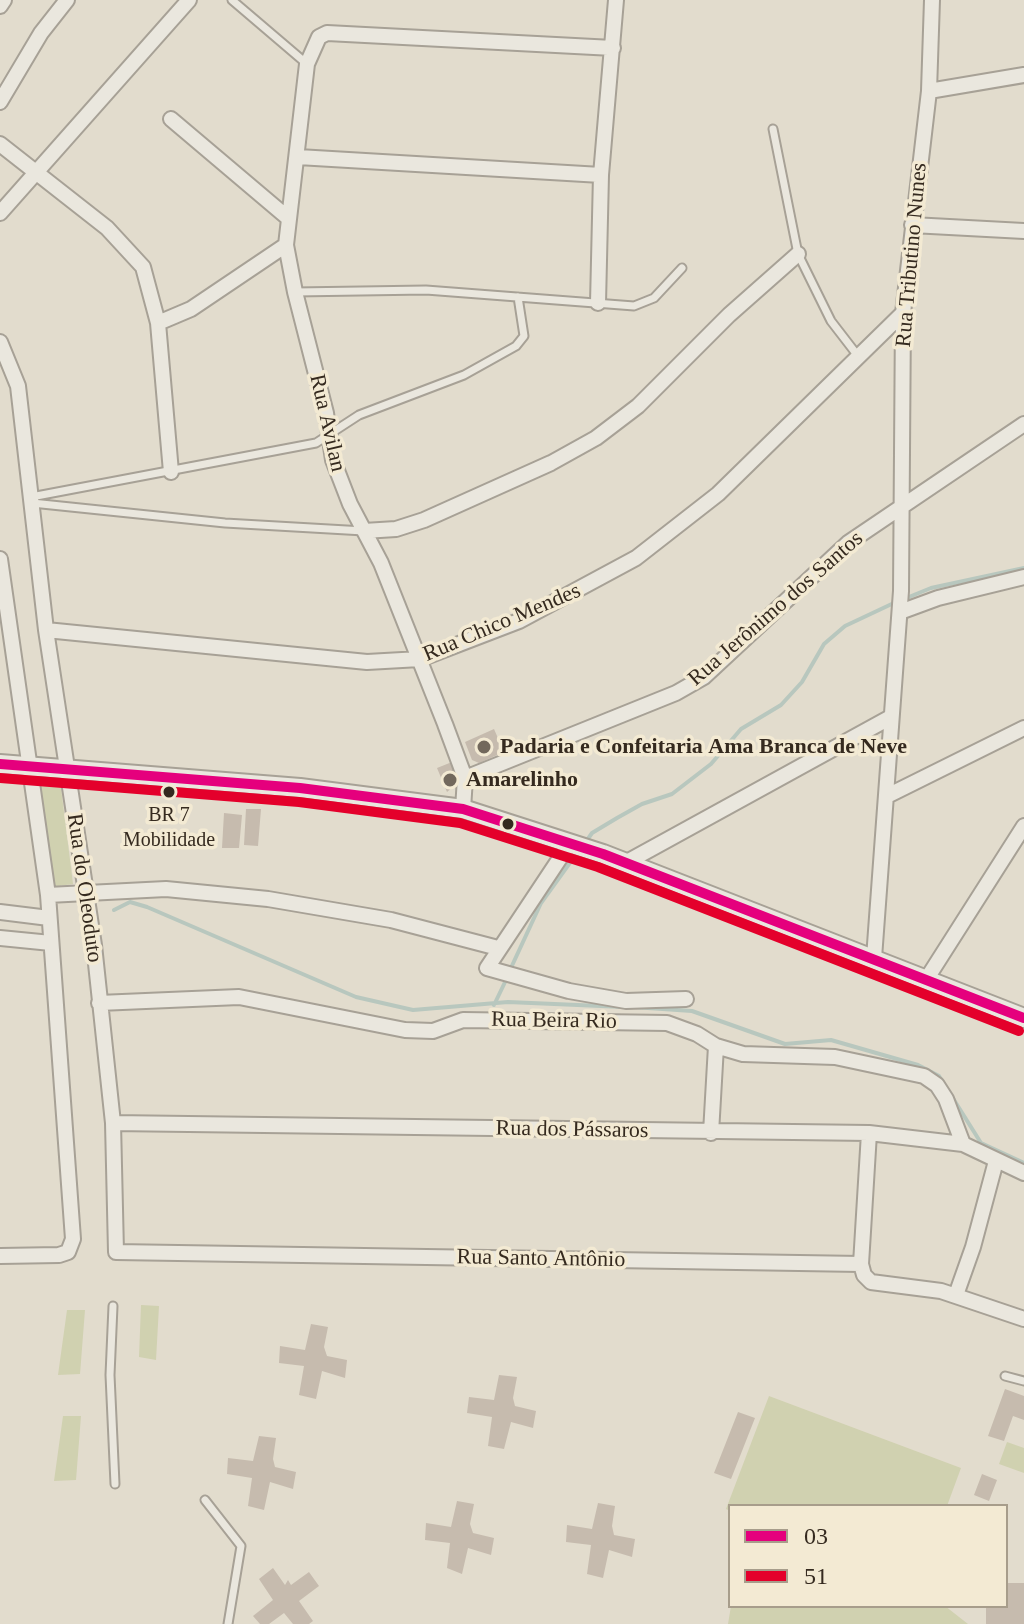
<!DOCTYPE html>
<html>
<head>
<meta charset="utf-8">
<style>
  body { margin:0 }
  #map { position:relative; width:1024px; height:1624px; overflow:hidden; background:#e2dccd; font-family:"Times New Roman",serif }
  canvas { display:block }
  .legend { position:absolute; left:728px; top:1504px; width:280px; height:104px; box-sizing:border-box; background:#f3ead3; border:2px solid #a79d8b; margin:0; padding:10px 14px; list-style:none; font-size:24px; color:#352a1f }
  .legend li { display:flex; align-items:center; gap:16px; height:40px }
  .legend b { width:40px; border:2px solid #a79d8b }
</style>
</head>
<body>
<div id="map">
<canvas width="1024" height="1624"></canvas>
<ul class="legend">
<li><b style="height:10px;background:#e5007d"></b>03</li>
<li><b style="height:10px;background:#e4002b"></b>51</li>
</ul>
</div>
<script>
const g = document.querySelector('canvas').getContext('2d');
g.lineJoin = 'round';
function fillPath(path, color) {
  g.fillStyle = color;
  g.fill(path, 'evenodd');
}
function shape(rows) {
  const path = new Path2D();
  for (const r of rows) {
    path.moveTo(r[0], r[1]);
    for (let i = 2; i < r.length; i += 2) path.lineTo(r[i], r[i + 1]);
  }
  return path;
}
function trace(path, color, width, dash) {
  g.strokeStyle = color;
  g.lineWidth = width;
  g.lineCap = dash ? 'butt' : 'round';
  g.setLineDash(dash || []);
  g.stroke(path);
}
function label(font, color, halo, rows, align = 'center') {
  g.font = font + ' "Times New Roman",serif';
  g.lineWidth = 7;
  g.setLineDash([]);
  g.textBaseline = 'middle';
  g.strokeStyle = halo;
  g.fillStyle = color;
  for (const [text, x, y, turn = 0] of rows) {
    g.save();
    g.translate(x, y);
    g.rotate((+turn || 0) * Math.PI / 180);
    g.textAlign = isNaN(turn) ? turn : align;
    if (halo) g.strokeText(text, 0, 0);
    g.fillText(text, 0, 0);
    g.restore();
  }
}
fillPath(shape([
  [60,780,73,884,51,887,37,781],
  [141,1305,159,1306,156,1360,139,1357],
  [67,1310,85,1310,80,1374,58,1375],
  [769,1396,961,1468,947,1506,730,1506,730,1511,726,1509],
  [63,1416,81,1416,76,1480,54,1481],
  [1007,1442,1024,1448,1024,1473,999,1464],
  [731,1606,945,1606,968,1624,728,1624]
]), '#d0d1b0');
trace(shape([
  [904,599,931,588,1024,568],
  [585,843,592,833,617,818,642,804,672,794,711,764,741,729,781,705,802,682,824,644,845,626,896,602],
  [114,910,130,902,147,907,356,997,413,1010,508,1002,624,1007],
  [510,970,541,903,577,853],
  [494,1005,507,978],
  [633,1007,692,1011,785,1044,831,1040,918,1065,939,1076,981,1143,1024,1163]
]), '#b8c7be', 4);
fillPath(shape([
  [494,729,504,752,479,763,472,760,465,742],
  [452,762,458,776,455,785,447,792,437,768],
  [246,809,261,809,258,846,244,845],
  [224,813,242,815,239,848,222,848],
  [311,1324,328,1327,324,1347,327,1356,347,1360,345,1378,322,1371,316,1399,299,1395,304,1366,279,1363,280,1346,305,1350],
  [499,1375,517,1377,513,1398,515,1406,536,1411,533,1428,511,1422,504,1449,488,1446,492,1417,467,1413,469,1397,494,1400],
  [1005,1389,1024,1396,1024,1420,1013,1416,1004,1441,988,1436],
  [738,1412,755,1418,731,1479,714,1473],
  [259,1436,276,1438,273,1459,275,1467,296,1472,293,1489,270,1482,264,1510,248,1506,252,1478,227,1474,228,1458,253,1461],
  [982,1474,997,1480,989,1501,974,1495],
  [457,1501,474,1504,470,1524,473,1533,494,1538,491,1555,468,1548,462,1574,447,1568,450,1543,425,1540,426,1523,451,1527],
  [598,1503,615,1506,612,1526,614,1535,635,1539,632,1557,609,1550,603,1578,587,1574,591,1545,566,1542,567,1525,592,1529],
  [273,1568,285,1585,288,1580,291,1585,309,1572,319,1586,299,1601,313,1621,309,1624,293,1624,284,1613,269,1624,260,1624,253,1616,273,1600,259,1579],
  [1006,1583,1024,1583,1024,1624,986,1624,986,1606,1006,1606]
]), '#c6bbae');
const service = shape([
  [232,0,307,64],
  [773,129,798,254,831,321,858,356],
  [295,292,426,290,634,306,654,298,682,268],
  [31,497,316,443,359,415,464,375,516,346,524,336,518,297],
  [32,503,225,523,364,531],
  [113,1306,110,1375,115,1484],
  [1005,1376,1024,1381],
  [205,1500,241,1546,228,1624]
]);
const minor = shape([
  [0,6,4,0],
  [929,91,1024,75],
  [0,102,41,33,67,0],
  [171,119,288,218],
  [0,144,107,228,143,267,158,323,171,472],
  [298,157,601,175],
  [0,213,189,0],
  [912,225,1024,231],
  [598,303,601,175,616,0],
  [158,323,191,309,286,245],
  [0,342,18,386,46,630,94,945,113,1123,116,1252,861,1264,864,1275,871,1282,941,1291,1024,1319],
  [364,531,396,529,424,520,551,463,596,438,638,406,729,315,798,254],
  [0,559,48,895,73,1239,68,1252,59,1255,0,1256],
  [900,612,938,598,1024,577],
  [46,630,367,662,420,659,519,621,636,558,718,494,903,313],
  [465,778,676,693,704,677,848,543,1024,424],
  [887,796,1024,728],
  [463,809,465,778,445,724,381,563,350,504,333,460,326,413,295,292,286,245,307,64,319,37,327,33,613,48],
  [570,843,487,968,569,991,626,1001,686,999],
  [627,862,891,717],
  [48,895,166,889,268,899,391,920,498,948],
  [0,912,49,918],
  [0,938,51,943],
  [874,958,901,591,903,313,929,91,932,0],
  [926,980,1024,826],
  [99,1003,239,997,405,1030,433,1031,463,1020,667,1023,697,1034,716,1046,743,1054,835,1057,924,1076,937,1085,946,1099,963,1144],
  [113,1123,869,1133,963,1144,1024,1173],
  [711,1133,716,1046],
  [861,1264,869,1133],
  [956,1295,973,1247,996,1161]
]);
const tertiary = shape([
  [0,764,300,788,463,809,603,854,1024,1018]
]);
trace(service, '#a7a196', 11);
trace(minor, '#a7a196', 18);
trace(tertiary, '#a7a196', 22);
trace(service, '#eae7de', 7);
trace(minor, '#eae7de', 14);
trace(tertiary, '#eae7de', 18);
trace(shape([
  [0,764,300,788,463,809,603,854,1024,1018]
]), '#e5007d', 10);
trace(shape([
  [0,778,299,802,460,823,598,867,1019,1031]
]), '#e4002b', 10);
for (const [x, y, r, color] of [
  [484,747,8,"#72685c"],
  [450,780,8,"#72685c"],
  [169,792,7,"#352a1f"],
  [508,824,7,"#352a1f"]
]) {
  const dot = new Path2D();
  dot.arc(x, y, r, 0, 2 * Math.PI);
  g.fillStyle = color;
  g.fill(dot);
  trace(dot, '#f3ead3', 3);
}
label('20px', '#352a1f', '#f3ead3', [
  ["BR 7",169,816],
  ["Mobilidade",169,841]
]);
label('22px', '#352a1f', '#f3ead3', [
  ["Rua Tributino Nunes",912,255,-85],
  ["Rua Avilan",327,423,77],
  ["Rua Jerônimo dos Santos",776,609,-41],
  ["Rua Chico Mendes",502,623,-23],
  ["Rua do Oleoduto",84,888,82],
  ["Rua Beira Rio",554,1021,1],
  ["Rua dos Pássaros",572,1130,1],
  ["Rua Santo Antônio",541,1259,1]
]);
label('bold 22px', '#352a1f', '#f3ead3', [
  ["Padaria e Confeitaria Ama Branca de Neve",500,747],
  ["Amarelinho",466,780]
], 'left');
</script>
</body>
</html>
